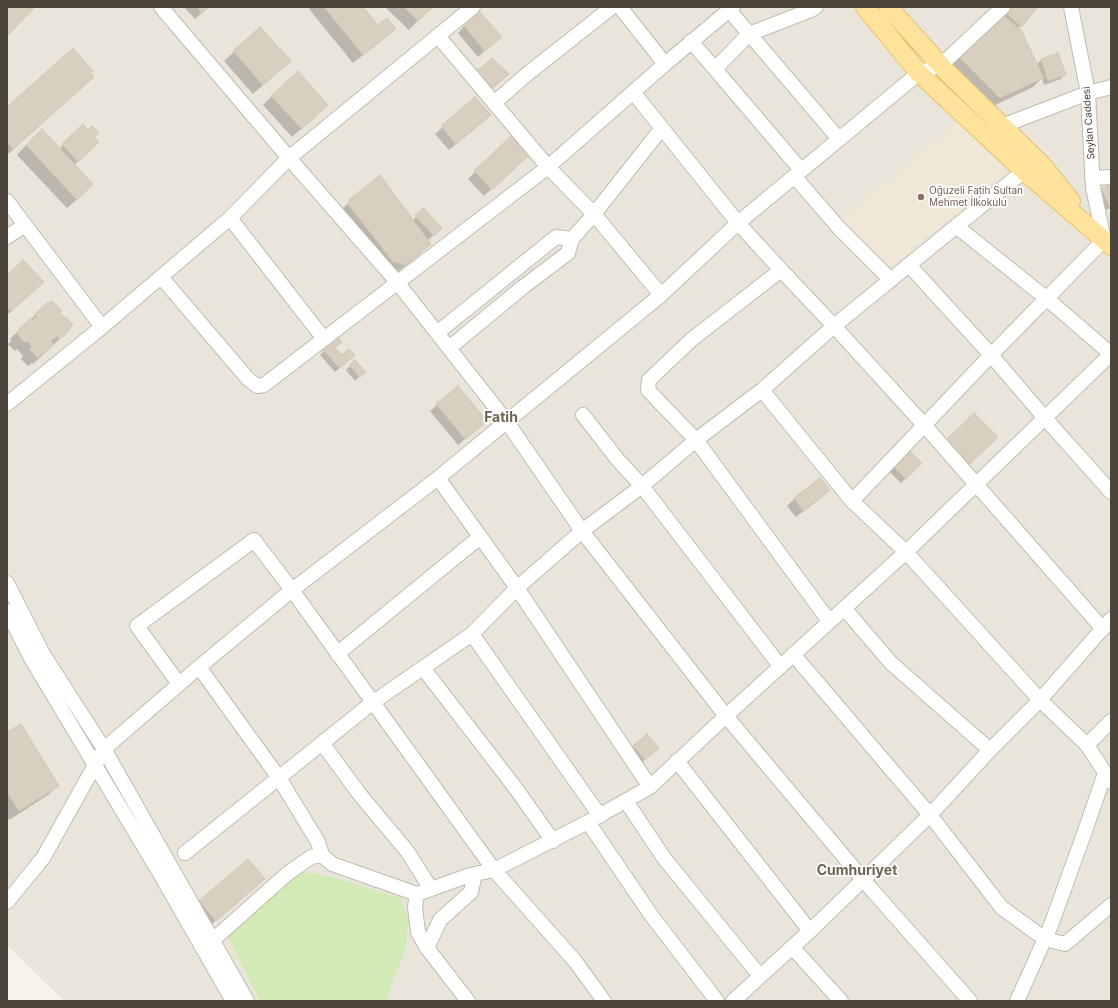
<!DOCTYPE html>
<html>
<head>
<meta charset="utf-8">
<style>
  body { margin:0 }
  #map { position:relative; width:1118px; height:1008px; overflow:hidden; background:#f6f3ec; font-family:Inter,sans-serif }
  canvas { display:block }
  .frame { position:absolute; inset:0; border:8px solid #4b4439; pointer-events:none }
</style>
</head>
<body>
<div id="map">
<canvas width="1118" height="1008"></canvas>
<div class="frame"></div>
</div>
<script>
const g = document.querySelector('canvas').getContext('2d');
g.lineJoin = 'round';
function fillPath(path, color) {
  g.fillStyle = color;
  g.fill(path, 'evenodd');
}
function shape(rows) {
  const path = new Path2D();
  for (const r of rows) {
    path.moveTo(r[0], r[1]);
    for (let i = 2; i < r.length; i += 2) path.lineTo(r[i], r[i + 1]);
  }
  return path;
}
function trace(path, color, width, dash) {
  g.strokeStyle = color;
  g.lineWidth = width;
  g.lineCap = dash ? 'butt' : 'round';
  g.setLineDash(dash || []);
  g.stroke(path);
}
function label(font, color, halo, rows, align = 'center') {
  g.font = font + ' Inter,sans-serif';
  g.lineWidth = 3.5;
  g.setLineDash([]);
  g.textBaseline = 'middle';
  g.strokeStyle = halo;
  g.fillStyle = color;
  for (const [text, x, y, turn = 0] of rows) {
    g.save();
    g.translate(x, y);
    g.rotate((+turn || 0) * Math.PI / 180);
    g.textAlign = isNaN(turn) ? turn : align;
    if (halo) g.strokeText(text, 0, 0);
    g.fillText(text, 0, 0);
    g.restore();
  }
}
fillPath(shape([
  [7,7,1111,7,1111,1001,64,1001,7,945]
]), '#eae5da');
fillPath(shape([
  [959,121,1006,172,886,270,838,223]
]), '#efe8d6');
fillPath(shape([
  [302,872,329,876,401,898,409,918,405,950,386,1001,260,1001,227,934]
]), '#d2eab5');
fillPath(shape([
  [184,7,208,7,195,19],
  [311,7,362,7,378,27,395,29,385,38,353,63,309,9],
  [385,7,431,7,409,30],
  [1035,7,1018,29,1036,65,1041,60,1065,74,1061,79,1044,85,1042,78,1033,87,991,107,947,64,1000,14],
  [464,26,494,43,478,57,458,33],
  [260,28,280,70,253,94,224,61],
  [89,73,83,86,7,155,7,109],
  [272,96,318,114,292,137,263,105],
  [475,98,482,122,449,150,435,134],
  [83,126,98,142,74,165,83,194,67,208,17,155,26,145,59,149],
  [512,136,521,161,484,196,468,179],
  [1111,185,1111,208,1105,210,1098,194,1102,189],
  [351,200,413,220,423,210,436,233,428,240,430,243,421,253,395,274,341,210],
  [7,276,36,289,7,315],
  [48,303,59,313,61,338,33,364,32,363,28,366,21,359,23,356,17,349,15,351,8,344,11,341,10,339],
  [334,348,342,357,349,359,335,372,320,355,324,351],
  [350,366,365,371,355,381,346,370],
  [437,405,482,424,458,445,430,411],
  [910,452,921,463,901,483,890,472],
  [820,479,828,490,822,497,796,517,787,506,794,499],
  [7,733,58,785,48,795,9,820,7,816],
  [646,735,653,752,640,764,629,751],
  [254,888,206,929,191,911,200,902]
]), '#0003');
const building = shape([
  [7,7,35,7,7,36,7,7],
  [197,7,209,7,202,13,197,7],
  [324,7,363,7,378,25,387,18,396,29,363,55,324,7],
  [404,7,433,7,418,21,404,7],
  [1008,7,1036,7,1037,8,1022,27,1003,11,1008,7],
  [480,12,502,37,485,51,464,26,480,12],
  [1000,13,1021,30,1044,78,1000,98,956,54,1000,13],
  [260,27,291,61,263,85,233,51,260,27],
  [73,48,93,71,90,73,94,77,13,149,7,142,7,107,73,48],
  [1058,53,1066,75,1048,81,1041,59,1058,53],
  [492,58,509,74,492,89,475,71,478,68,480,69,492,58],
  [298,71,328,105,302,129,271,96,298,71],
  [475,97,491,115,456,144,441,126,475,97],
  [83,124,88,130,92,126,99,133,94,137,99,142,78,162,62,144,83,124],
  [42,129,93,184,77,200,26,145,42,129],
  [512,135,530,154,492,190,474,171,512,135],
  [380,175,431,244,405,265,393,262,348,204,350,199,380,175],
  [1111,184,1111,206,1110,207,1101,189,1111,184],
  [423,208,442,228,434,236,415,216,423,208],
  [23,260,44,282,11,311,7,307,7,275,23,260],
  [52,301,62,311,60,313,65,318,66,317,73,325,70,328,71,329,60,339,57,336,51,341,54,345,42,355,41,354,38,358,29,349,32,346,27,341,25,343,17,334,20,331,19,329,31,318,33,320,37,316,35,314,48,302,49,303,52,301],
  [338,337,342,342,335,348,342,355,349,349,355,355,340,368,323,350,338,337],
  [355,360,366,372,360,377,349,365,355,360],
  [458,386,485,419,483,425,465,439,436,404,458,386],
  [974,413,998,437,968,466,945,441,974,413],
  [910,451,922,463,906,479,894,467,910,451],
  [820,478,830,490,803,511,794,498,820,478],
  [21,724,59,786,19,811,7,792,7,732,21,724],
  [647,734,659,748,645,760,633,746,647,734],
  [248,859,265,879,216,921,199,901,248,859]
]);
fillPath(building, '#d8cfc1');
trace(building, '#d3c7b4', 1);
const minor = shape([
  [161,7,289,158,397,282,507,422,582,531,726,716,872,890,970,1001],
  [620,7,665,64],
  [729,10,839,139],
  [438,36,548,167,594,214,661,295],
  [691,41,801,170],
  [715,69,749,34,811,10,816,7],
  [633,92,738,223,781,270,834,326,925,426,1103,629],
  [494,103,526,75,612,7],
  [1002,126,1088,93,1111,87],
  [794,176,839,228,891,280],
  [1092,178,1111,177],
  [7,201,102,327],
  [230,218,324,339],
  [956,226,1046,298,1111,354],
  [7,237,25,225],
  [909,265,991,355,1044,417,1111,492],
  [781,270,691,340,649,380,648,390,696,440,829,621],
  [161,277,248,379,257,386,264,385,548,167,665,64,733,7],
  [437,333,556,237,572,239,594,214,662,128],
  [449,348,523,287,568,253,572,239],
  [762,390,852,501,906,552,1040,700,1087,745,1111,782],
  [7,404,102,327,230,218,289,158,473,7],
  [583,415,618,460,642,486,780,666],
  [438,478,517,588,650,787],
  [852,501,991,355,1104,240,1093,187,1088,93,1071,7],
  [7,583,43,654,104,749,247,1001],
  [844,608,891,663,990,750],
  [7,611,32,660,159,872,233,1001],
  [472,634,600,816],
  [337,654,480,537],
  [793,654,930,815,1002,908,1045,939,1065,944,1111,905],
  [199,667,279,778,318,842,322,855],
  [423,668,514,786,553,841],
  [179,684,137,626,254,540,292,590,494,870,575,961,604,1001],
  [322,743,361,796,407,851,431,889],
  [1087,745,1111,721],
  [677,761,810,931],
  [626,801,664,858,760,976],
  [588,822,651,915,717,1001],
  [185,853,372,703,472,634,517,588,582,531,642,486,696,440,762,390,834,326,1024,171],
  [7,902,43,858,104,749,199,667,292,590,438,478,661,295,738,223,919,73,941,65,1003,7],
  [213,940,287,874,311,857,322,855,332,864,417,894],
  [792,947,841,1001],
  [427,948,440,920,471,892,475,874],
  [468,1001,427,948,418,932,415,907,417,894,470,875,494,870,588,822,650,787,726,716,906,552,1111,354],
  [733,1001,810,931,930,815,990,750,1040,700,1111,619],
  [1017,1001,1051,925,1085,831,1105,773]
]);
const major = shape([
  [865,7,919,73,1024,171,1111,246],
  [888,7,947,72,1043,166,1071,201]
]);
trace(minor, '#c2bbae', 16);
trace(major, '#e6c16a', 20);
trace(minor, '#fff', 14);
trace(major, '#ffe39c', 18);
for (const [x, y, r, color] of [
  [921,197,4,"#8d6e63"]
]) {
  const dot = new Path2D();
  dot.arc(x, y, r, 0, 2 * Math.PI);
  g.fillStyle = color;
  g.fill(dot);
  trace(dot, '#fff', 1.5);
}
label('10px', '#4b4439', '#fff', [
  ["Seylan Caddesi",1089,123,-94]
]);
label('10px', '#785e54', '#fff', [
  ["Oğuzeli Fatih Sultan",929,191],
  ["Mehmet İlkokulu",929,203]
], 'left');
label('bold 14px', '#6e6250', '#fff', [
  ["Fatih",501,418],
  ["Cumhuriyet",857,871]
]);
</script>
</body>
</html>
